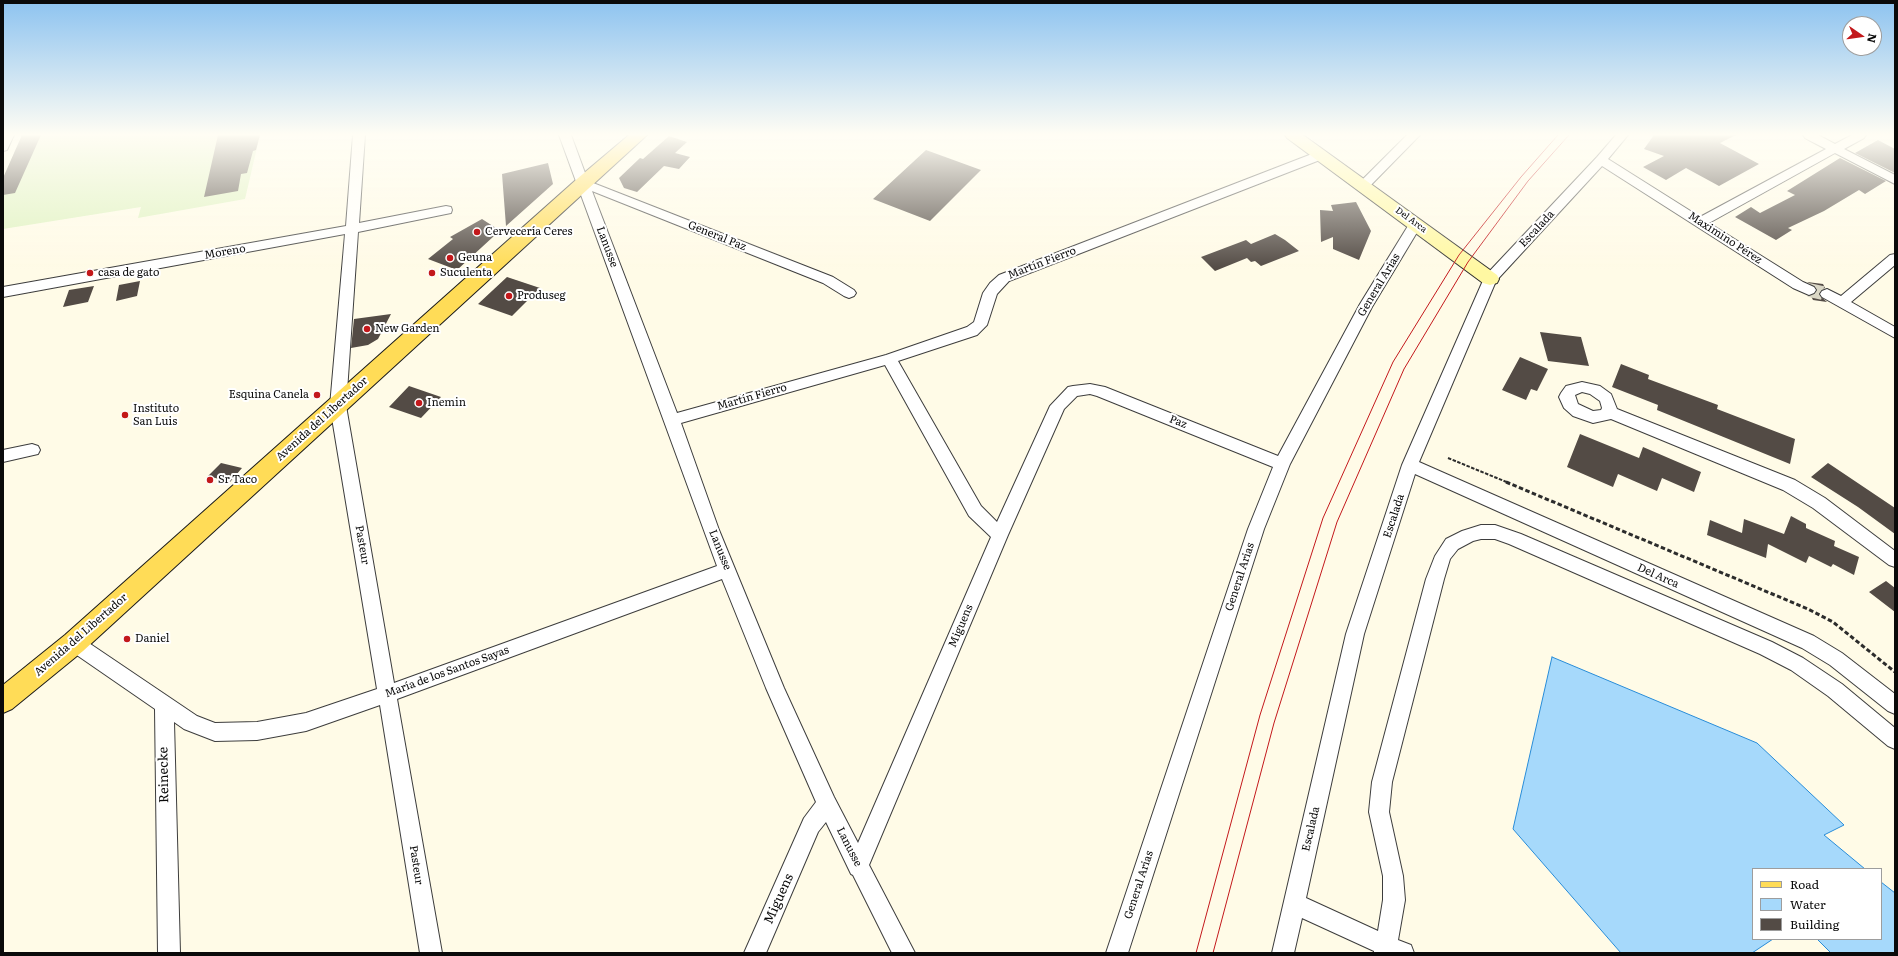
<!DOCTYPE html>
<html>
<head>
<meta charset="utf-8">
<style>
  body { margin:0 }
  #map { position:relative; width:1898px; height:956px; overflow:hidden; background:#fffbe7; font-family:Literata,serif }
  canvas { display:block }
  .frame { position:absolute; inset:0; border:4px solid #0a0a0a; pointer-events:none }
  .legend { position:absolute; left:1752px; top:868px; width:130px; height:72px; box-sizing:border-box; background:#fff; border:1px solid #9d9d9d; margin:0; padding:5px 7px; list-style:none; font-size:12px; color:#0a0a0a }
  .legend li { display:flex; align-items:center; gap:8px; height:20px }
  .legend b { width:20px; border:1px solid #9d9d9d }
  .north { position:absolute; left:1842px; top:16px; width:40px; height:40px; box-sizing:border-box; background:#fff; border:1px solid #9d9d9d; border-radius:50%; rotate:103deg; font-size:11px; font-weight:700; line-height:16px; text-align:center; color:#0a0a0a }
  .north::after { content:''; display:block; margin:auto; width:14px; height:18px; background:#c3181b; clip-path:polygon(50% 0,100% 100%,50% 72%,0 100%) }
</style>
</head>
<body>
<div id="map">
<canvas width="1898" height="956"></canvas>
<div class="frame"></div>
<ul class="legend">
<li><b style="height:5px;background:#ffdc57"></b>Road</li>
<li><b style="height:11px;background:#a6d9fb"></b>Water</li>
<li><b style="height:11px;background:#534b45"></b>Building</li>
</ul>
<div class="north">N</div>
</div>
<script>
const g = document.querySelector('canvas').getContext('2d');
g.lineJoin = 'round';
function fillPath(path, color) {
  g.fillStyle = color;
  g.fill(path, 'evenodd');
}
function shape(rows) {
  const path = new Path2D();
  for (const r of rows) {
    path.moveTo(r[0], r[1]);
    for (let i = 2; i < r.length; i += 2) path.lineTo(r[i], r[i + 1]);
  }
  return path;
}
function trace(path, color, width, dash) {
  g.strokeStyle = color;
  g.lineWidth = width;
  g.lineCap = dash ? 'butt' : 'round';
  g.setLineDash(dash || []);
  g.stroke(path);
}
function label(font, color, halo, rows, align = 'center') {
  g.font = font + ' Literata,serif';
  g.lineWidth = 4;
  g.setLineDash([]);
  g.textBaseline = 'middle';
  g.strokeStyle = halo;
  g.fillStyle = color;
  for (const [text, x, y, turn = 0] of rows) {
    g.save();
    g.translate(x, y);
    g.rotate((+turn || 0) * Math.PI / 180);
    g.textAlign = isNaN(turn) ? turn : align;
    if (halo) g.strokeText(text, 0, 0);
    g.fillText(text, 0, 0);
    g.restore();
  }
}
fillPath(shape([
  [22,135,260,135,245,199,138,218,141,207,3,229,3,178]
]), '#dff2c0');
const water = shape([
  [1552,657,1757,743,1844,825,1824,835,1865,869,1753,869,1753,939,1773,939,1752,953,1621,953,1513,829,1552,657],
  [1881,882,1895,893,1895,953,1831,953,1817,939,1881,939,1881,882]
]);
fillPath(water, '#a6d9fb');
trace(water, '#288cd8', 1);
fillPath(shape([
  [22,135,41,135,15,193,3,195,3,178],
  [218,135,260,135,256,150,253,151,247,173,241,174,238,191,204,197],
  [1654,135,1736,135,1720,143,1759,164,1719,186,1686,168,1666,180,1643,167,1664,156,1644,149],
  [669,136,687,142,675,153,690,157,679,169,664,166,637,192,624,188,619,178,640,158,643,159],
  [1878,140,1895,149,1895,173,1855,153],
  [926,150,981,170,930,221,873,199],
  [1840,158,1886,181,1865,194,1859,190,1824,211,1788,228,1792,230,1776,240,1735,217,1751,207,1760,213,1795,195,1787,191],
  [548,163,553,184,506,226,502,174],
  [1356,202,1371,231,1359,260,1333,249,1333,237,1321,242,1320,210,1333,211,1331,205],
  [482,219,499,230,491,234,494,236,457,270,428,259,453,239,450,237],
  [1275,234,1285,240,1299,251,1261,266,1255,261,1251,262,1247,258,1215,271,1201,257,1246,240,1251,244],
  [507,277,540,288,512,316,478,304],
  [140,281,137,296,116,301,119,285],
  [1807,282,1823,284,1825,288,1821,290,1819,295,1827,302,1813,300,1811,296,1815,294,1817,289,1815,286],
  [94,286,88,302,63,307,69,290],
  [391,314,378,339,368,345,351,348,354,319],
  [1540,332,1581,337,1589,366,1548,361],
  [1520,357,1548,369,1537,391,1531,389,1526,400,1502,390],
  [1621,364,1649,375,1648,379,1718,405,1717,409,1795,439,1790,464,1657,410,1658,405,1612,387],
  [409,386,441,397,421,418,389,407],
  [1580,434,1639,458,1643,447,1701,472,1694,492,1662,478,1657,491,1618,474,1613,487,1567,467],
  [221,463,242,468,230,482,208,476],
  [1828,463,1895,508,1895,534,1858,507,1811,477],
  [1791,516,1806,524,1806,528,1835,541,1834,546,1859,557,1854,575,1833,564,1831,567,1809,556,1806,563,1768,544,1766,558,1707,535,1710,520,1742,533,1744,519,1784,534],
  [1886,581,1895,588,1895,612,1869,592]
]), '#534b45');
trace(shape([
  [1809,290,1827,294]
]), '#dad7c6', 14, [14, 7]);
const street = shape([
  [3,135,14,135,7,150,3,151,3,135],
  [353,135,365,135,359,223,446,206,451,207,452,210,451,213,446,214,358,232,346,406,394,683,717,566,559,135,571,135,588,181,833,277,854,290,856,293,854,296,849,298,844,296,823,283,592,191,677,413,886,355,967,327,974,322,983,293,990,283,999,275,1317,152,1325,152,1327,155,1325,158,1009,281,997,294,987,325,977,335,898,361,981,506,997,522,1050,406,1068,387,1073,386,1090,384,1105,387,1278,456,1360,304,1411,221,1421,221,1422,224,1372,307,1290,464,1264,529,1128,953,1106,953,1248,529,1273,467,1097,396,1090,394,1077,396,1064,409,1008,535,869,865,915,953,892,953,853,875,851,874,826,822,818,832,766,953,744,953,804,818,816,802,766,688,722,579,397,699,442,953,420,953,380,705,306,731,257,740,215,741,184,729,174,722,180,953,158,953,155,709,68,649,65,643,68,637,74,635,80,637,197,716,215,723,257,722,306,713,377,689,330,406,345,234,3,297,3,287,346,226,353,135],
  [885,365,969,516,991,537,858,843,834,797,784,688,719,530,681,423,885,365],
  [1407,135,1420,135,1368,188,1360,188,1358,185,1360,182,1407,135],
  [1616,135,1628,135,1608,159,1700,217,1826,149,1805,138,1803,135,1818,135,1835,144,1852,135,1866,135,1864,138,1844,149,1895,175,1895,184,1835,153,1709,223,1803,282,1814,287,1816,290,1814,293,1809,295,1793,288,1602,166,1496,281,1419,462,1814,636,1842,653,1895,694,1895,714,1888,711,1830,665,1802,648,1415,474,1364,634,1306,898,1378,931,1383,900,1383,876,1369,812,1372,782,1426,579,1435,556,1446,539,1462,531,1481,525,1495,525,1521,534,1772,642,1803,658,1842,684,1895,728,1895,749,1888,746,1828,696,1791,670,1760,654,1509,544,1495,539,1481,539,1473,541,1458,549,1450,559,1444,579,1392,782,1389,812,1403,876,1405,900,1398,940,1411,945,1414,953,1374,953,1374,951,1302,918,1294,953,1272,953,1346,634,1402,465,1485,276,1597,157,1616,135],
  [1895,254,1895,265,1851,302,1895,327,1895,338,1822,297,1820,294,1822,291,1827,289,1841,296,1890,255,1895,254],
  [1582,382,1600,386,1611,394,1617,409,1795,480,1825,498,1895,551,1895,567,1889,565,1813,508,1783,490,1611,419,1593,423,1573,416,1564,408,1559,397,1561,393,1566,386,1582,382],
  [1582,392,1590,394,1600,401,1602,408,1601,410,1593,411,1578,404,1575,395,1582,392],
  [32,444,38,446,40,450,38,454,3,462,3,450,32,444]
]);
const secondary = shape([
  [1285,135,1303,135,1497,275,1499,279,1497,283,1490,285,1483,283,1287,138,1285,135]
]);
const primary = shape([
  [629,135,647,135,83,651,12,709,3,713,3,685,65,635,577,179,629,135]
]);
trace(street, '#3d3d3d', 2);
trace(secondary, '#2c2c2c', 2);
trace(primary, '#1b1b1b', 2);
trace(shape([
  [1448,458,1509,483]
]), '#2c2c2c', 2, [3.5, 1.5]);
trace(shape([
  [1506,482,1808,609,1833,622,1895,672]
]), '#2c2c2c', 3, [4.5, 2.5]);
fillPath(street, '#fff');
fillPath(secondary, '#fff8a2');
fillPath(primary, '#ffdc57');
trace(shape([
  [1196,953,1260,715,1323,518,1393,362,1459,255,1521,177,1558,135],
  [1213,953,1274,723,1337,522,1404,369,1468,262,1528,181,1569,135]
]), '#c3181b', 1);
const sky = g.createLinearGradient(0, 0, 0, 269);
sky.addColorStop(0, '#8dc3f0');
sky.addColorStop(0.5, '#fffdf4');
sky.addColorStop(1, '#fffdf400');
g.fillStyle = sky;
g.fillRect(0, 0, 1898, 269);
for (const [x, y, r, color] of [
  [477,232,4,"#c3181b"],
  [450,258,4,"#c3181b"],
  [90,273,4,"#c3181b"],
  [432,273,4,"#c3181b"],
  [509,296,4,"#c3181b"],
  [367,329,4,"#c3181b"],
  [317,395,4,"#c3181b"],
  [419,403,4,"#c3181b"],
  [125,415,4,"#c3181b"],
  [210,480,4,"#c3181b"],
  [127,639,4,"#c3181b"]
]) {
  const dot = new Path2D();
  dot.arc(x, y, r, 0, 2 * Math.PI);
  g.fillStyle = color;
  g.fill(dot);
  trace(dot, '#fff', 1.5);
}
label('9px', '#0a0a0a', '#fff', [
  ["Del Arca",1411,220,36]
]);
label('11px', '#0a0a0a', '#fff', [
  ["Escalada",1537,229,-47],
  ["General Paz",717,236,22],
  ["Maximino Pérez",1725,238,33],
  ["Lanusse",607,247,69],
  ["Moreno",225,252,-10],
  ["Martín Fierro",1042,263,-21],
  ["General Arias",1379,285,-59],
  ["Martín Fierro",752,397,-16],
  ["Avenida del Libertador",322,419,-42],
  ["Paz",1178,422,22],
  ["Escalada",1394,516,-72],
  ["Pasteur",362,545,80],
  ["Lanusse",720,550,68],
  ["Del Arca",1658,576,24],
  ["General Arias",1240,577,-72],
  ["Miguens",961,626,-67],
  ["Avenida del Libertador",81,635,-41],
  ["María de los Santos Sayas",447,672,-20],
  ["Escalada",1311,829,-77],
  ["Lanusse",849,847,63],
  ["Pasteur",416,865,81],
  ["General Arias",1139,885,-72]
]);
label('11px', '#0a0a0a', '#fff', [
  ["Cervecería Ceres",485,232],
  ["Geuna",458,258],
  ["casa de gato",98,273],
  ["Suculenta",440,273],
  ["Produseg",517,296],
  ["New Garden",375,329],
  ["Esquina Canela",309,395,"right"],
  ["Inemin",427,403],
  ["Instituto",133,409],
  ["San Luis",133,422],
  ["Sr Taco",218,480],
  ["Daniel",135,639]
], 'left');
label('13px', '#0a0a0a', '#fff', [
  ["Reinecke",164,775,-91],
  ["Miguens",779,899,-66]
]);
</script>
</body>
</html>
